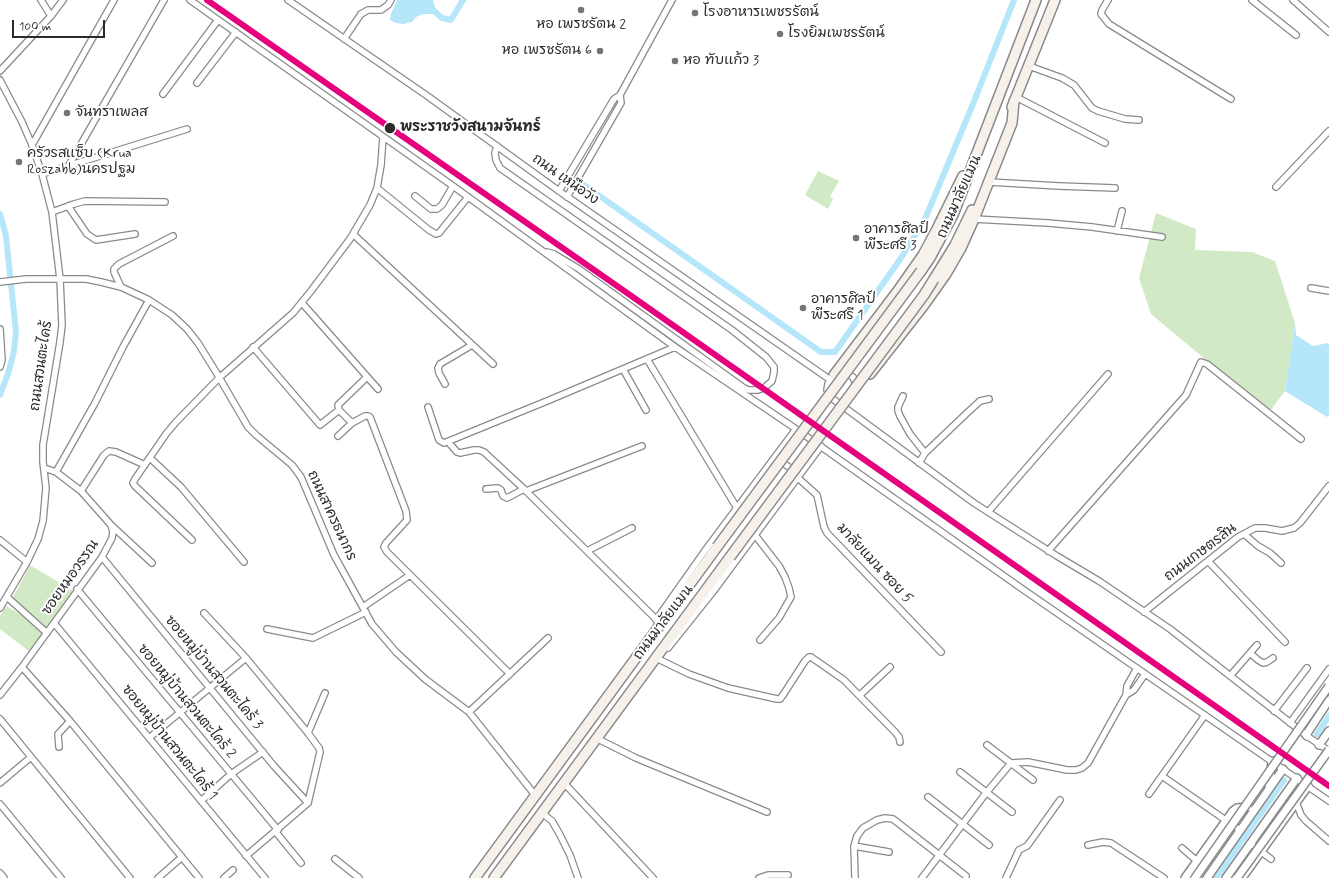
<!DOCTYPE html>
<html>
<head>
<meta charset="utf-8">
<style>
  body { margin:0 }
  #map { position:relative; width:1329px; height:878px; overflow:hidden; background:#fff; font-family:Mynerve,sans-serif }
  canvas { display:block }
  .scale { position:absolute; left:12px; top:20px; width:93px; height:18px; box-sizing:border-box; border:2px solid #2b2b2b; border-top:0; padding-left:5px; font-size:12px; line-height:14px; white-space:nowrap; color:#2b2b2b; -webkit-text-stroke:3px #fff; paint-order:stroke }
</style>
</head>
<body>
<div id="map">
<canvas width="1329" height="878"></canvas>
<div class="scale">100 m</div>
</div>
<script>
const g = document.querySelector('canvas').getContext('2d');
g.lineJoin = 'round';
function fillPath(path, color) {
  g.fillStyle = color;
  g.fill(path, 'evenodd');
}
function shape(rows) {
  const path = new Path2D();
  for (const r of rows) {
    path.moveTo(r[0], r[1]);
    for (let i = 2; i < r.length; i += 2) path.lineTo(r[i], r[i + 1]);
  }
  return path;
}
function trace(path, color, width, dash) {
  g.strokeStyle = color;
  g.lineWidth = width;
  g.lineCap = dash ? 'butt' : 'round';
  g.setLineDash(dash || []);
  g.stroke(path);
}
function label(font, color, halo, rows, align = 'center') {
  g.font = font + ' Mynerve,"Playpen Sans Thai",sans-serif';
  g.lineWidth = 4;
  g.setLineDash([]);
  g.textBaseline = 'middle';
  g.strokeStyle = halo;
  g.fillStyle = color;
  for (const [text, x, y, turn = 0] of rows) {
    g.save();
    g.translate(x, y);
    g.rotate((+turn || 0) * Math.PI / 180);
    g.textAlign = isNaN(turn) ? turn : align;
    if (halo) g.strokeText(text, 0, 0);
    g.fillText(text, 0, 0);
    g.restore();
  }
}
fillPath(shape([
  [818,171,839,181,830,196,833,199,828,209,805,195],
  [1156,213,1196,229,1195,250,1252,252,1275,261,1295,323,1285,391,1270,411,1205,359,1151,314,1139,278],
  [30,565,75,592,30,652,0,629,0,616,6,606,44,628,12,599]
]), '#d1e9c5');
fillPath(shape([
  [397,0,433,0,437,14,423,14,416,17,412,22,403,24,396,23,390,20,391,14],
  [1295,323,1296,335,1313,346,1328,343,1329,344,1329,415,1327,417,1285,391]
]), '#b5e6f9');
trace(shape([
  [422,0,442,18,451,20,463,0],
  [584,185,821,352,835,352,901,258,925,219,973,104,1014,0],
  [0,214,6,236,16,332,14,351,8,374,0,395],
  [1317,734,1329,716],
  [1216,878,1284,780]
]), '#b5e6f9', 6);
const minor = shape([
  [41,0,51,16],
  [190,0,453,186,675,347,796,429,1021,588,1329,801],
  [288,0,426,95,559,191,829,379],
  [1108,0,1102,10,1101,14,1109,24,1231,99],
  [1252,0,1296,35],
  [1293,0,1329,32],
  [344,39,361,14,368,10,381,10,388,5,391,0],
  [1029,66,1062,78,1074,85,1092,108,1098,111,1125,119,1139,120],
  [0,71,51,16,63,0],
  [0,80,22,122,32,145,42,174,52,212,60,279,62,325,60,342,43,445,43,462,46,488,43,521,38,539,27,562,0,608],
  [197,83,236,32],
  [163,94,218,20],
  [620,95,672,0],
  [1016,97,1105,143],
  [32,145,114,0],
  [497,146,495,153,496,160,500,168,732,330,766,357,774,367,774,372,772,381,764,388,758,390,749,390,744,388,579,269,554,254,547,252],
  [69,165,164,0],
  [42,174,187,129],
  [989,182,1059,186,1115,188],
  [1276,187,1329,131],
  [377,188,429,230,436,234,439,233,468,197],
  [559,191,614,99,620,95,621,103,567,197],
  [415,196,431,209,437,209,442,205,453,186],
  [68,206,87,234,96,240,135,234],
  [52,212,74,204,85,201,165,202],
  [974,219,1048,223,1092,227,1162,237],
  [1117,231,1122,211],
  [353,234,493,364],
  [0,282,26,279,86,279,101,282,121,287,149,300,172,315,187,329,198,343,216,372,248,427,256,435,292,465,301,477,334,555,372,624,396,652,425,679,469,712,535,795],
  [121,287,114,272,114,269,119,264,173,236],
  [1311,288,1329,291],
  [302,303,378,389],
  [0,329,2,360,0,367],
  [253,347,320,425,339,410,338,405,367,377],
  [647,359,737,508],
  [623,369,646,410],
  [843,372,853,377,857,387],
  [831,378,828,384,827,390,833,399,974,503,1057,556,1099,581,1170,629,1306,735],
  [445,384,439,373,438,368,440,364,472,345],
  [903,396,898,407,898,411,900,416,910,434,925,453],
  [428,407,439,440,444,443,547,401,675,347],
  [339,410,352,423,365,416,368,416,370,417,406,511,407,520,386,543,384,547,387,552,510,674],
  [338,436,352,423],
  [450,444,457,452,460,453,474,450,479,450,484,452,524,489,661,624],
  [150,458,181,487,244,562],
  [781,458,783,463,796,472],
  [919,463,925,453,967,413,980,401,989,399],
  [56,472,95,403,123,347,149,300],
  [798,478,817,495,824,527,827,533,941,652],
  [486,489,498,488,501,490,503,496,507,498,524,489],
  [81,491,104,455,109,451,116,452,145,465],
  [526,491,642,446],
  [988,512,1108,374],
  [111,525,152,563],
  [1244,534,1258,546,1270,553,1281,563],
  [755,535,779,566,785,577,789,588,791,597,779,618,760,640],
  [0,540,27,562],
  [192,540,135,486,133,483,135,479,166,434,176,422,219,378,293,313,311,291,350,239,370,205,377,188,381,165,383,137],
  [587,551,632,528],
  [1048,551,1186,395,1201,362,1207,364,1301,439],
  [102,557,274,766,308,803],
  [1208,561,1285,642],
  [77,589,278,830],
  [7,597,47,633],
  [363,607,410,575],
  [1144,612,1238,537,1255,528,1265,528,1282,531,1294,528,1300,523,1329,486],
  [204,613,246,658,308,733,319,748,320,752,308,803,246,856],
  [656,620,704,552,796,429],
  [54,623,265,878],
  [267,629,313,638,366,612],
  [668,648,712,593,821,446],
  [1250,653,1258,660,1263,663,1267,662,1273,658],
  [656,658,689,674,728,688,777,699,780,699,783,695,805,661,809,657,811,657,844,680,895,732,899,737,900,742],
  [22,667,70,721,199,878],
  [1230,676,1257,645],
  [0,695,22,667,102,557,112,538,113,532,111,525,81,491,56,472,44,468],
  [860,695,890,667],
  [1126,695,1134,690,1145,674],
  [1274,711,1307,668],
  [469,712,548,638],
  [0,719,130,878],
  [1290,723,1329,669],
  [308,733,325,693],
  [1307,736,1329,751],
  [149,738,246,658],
  [596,738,636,758,767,812],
  [987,745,1033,780],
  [59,747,58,734,70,721],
  [960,772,1012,812],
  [1162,776,1240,830],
  [0,783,31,757],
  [564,783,653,878],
  [1149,794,1205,715],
  [928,797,989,845],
  [201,801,231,774,263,752],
  [1296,802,1301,815,1306,821,1329,841],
  [0,804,61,878],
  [542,813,552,821,559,833,570,855,578,878],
  [275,831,301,863],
  [1251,844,1271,859],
  [1088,845,1103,842,1111,843,1164,878],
  [854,846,889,852],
  [1182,848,1197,861],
  [335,859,359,878],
  [0,873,4,878],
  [158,878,182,857],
  [224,878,233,870],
  [759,878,768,875,788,875],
  [855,878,854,846,857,836,863,828,877,820,885,818,893,819,966,876],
  [922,878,986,793,1011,763,1028,762,1067,770,1076,770,1082,768,1088,763,1126,695,1127,686,1137,668],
  [1006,878,1019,850,1027,846,1030,842,1060,800]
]);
const tertiary = shape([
  [1307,736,1306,735,1329,700],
  [1319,745,1329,731],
  [1269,788,1272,761],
  [1185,878,1233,811,1237,808,1248,807],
  [1207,878,1283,769],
  [1226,878,1297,778],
  [1242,878,1308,786]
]);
const trunk = shape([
  [1012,107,1055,0],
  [921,271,930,258,953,215,1036,0],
  [934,279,955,245,972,210],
  [870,374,924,305,946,274,961,248,974,219,1012,123,1014,101],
  [834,375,897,292,923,255,937,229,963,176],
  [475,878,717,547],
  [494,878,730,557]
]);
trace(minor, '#8a8a8a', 8);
trace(tertiary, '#8a8a8a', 10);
trace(trunk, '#8a8a8a', 12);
trace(minor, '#fff', 5.5);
trace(tertiary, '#fff', 7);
trace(trunk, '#f6f1eb', 9);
const tertiaryBridge = shape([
  [1195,878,1329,686],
  [1237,878,1329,750]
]);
const trunkBridge = shape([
  [717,547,921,271],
  [730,557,924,295,934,279]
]);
trace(tertiaryBridge, '#8a8a8a', 10, []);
trace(trunkBridge, '#8a8a8a', 12, []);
trace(tertiaryBridge, '#fff', 7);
trace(trunkBridge, '#f6f1eb', 9);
trace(shape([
  [207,0,630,295,1329,786]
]), '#e5007d', 6);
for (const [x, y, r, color] of [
  [581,10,4,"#757575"],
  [695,13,4,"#757575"],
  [780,34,4,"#757575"],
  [600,51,4,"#757575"],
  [675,61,4,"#757575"],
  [67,113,4,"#757575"],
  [390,128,6,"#2b2b2b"],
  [19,162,4,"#757575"],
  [856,238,4,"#757575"],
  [803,308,4,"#757575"]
]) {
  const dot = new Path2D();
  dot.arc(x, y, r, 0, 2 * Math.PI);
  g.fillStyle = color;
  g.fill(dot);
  trace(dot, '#fff', 1.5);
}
label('14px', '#2b2b2b', '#fff', [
  ["โรงอาหารเพชรรัตน์",703,13],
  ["หอ เพรชรัตน 2",581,25,"center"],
  ["โรงยิมเพชรรัตน์",788,34],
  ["หอ เพรชรัตน 6",592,51,"right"],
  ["หอ ทับแก้ว 3",683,61],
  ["จันทราเพลส",75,113],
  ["ครัวรสแซ็บ (Krua",27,154],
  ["Roszabb)นครปฐม",27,170],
  ["อาคารศิลป์",864,230],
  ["พีระศรี 3",864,246],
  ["อาคารศิลป์",811,300],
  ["พีระศรี 1",811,316]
], 'left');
label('bold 14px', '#2b2b2b', '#fff', [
  ["พระราชวังสนามจันทร์",400,128]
], 'left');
label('14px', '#2b2b2b', '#fff', [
  ["ถนน เหนือวัง",565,180,35],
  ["ถนนมาลัยแมน",960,197,-66],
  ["ถนนสวนตะไคร้",42,366,-82],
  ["ถนนสาครธนากร",331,516,65],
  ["ถนนเกษตรสิน",1201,553,-37],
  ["มาลัยแมน ซอย 5",874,564,47],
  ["ซอยหมอวรรณ",71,578,-55],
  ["ถนนมาลัยแมน",664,623,-53],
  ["ซอยหมู่บ้านสวนตะไคร้ 3",213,673,50],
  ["ซอยหมู่บ้านสวนตะไคร้ 2",186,702,50],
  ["ซอยหมู่บ้านสวนตะไคร้ 1",169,743,51]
]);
</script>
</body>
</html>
